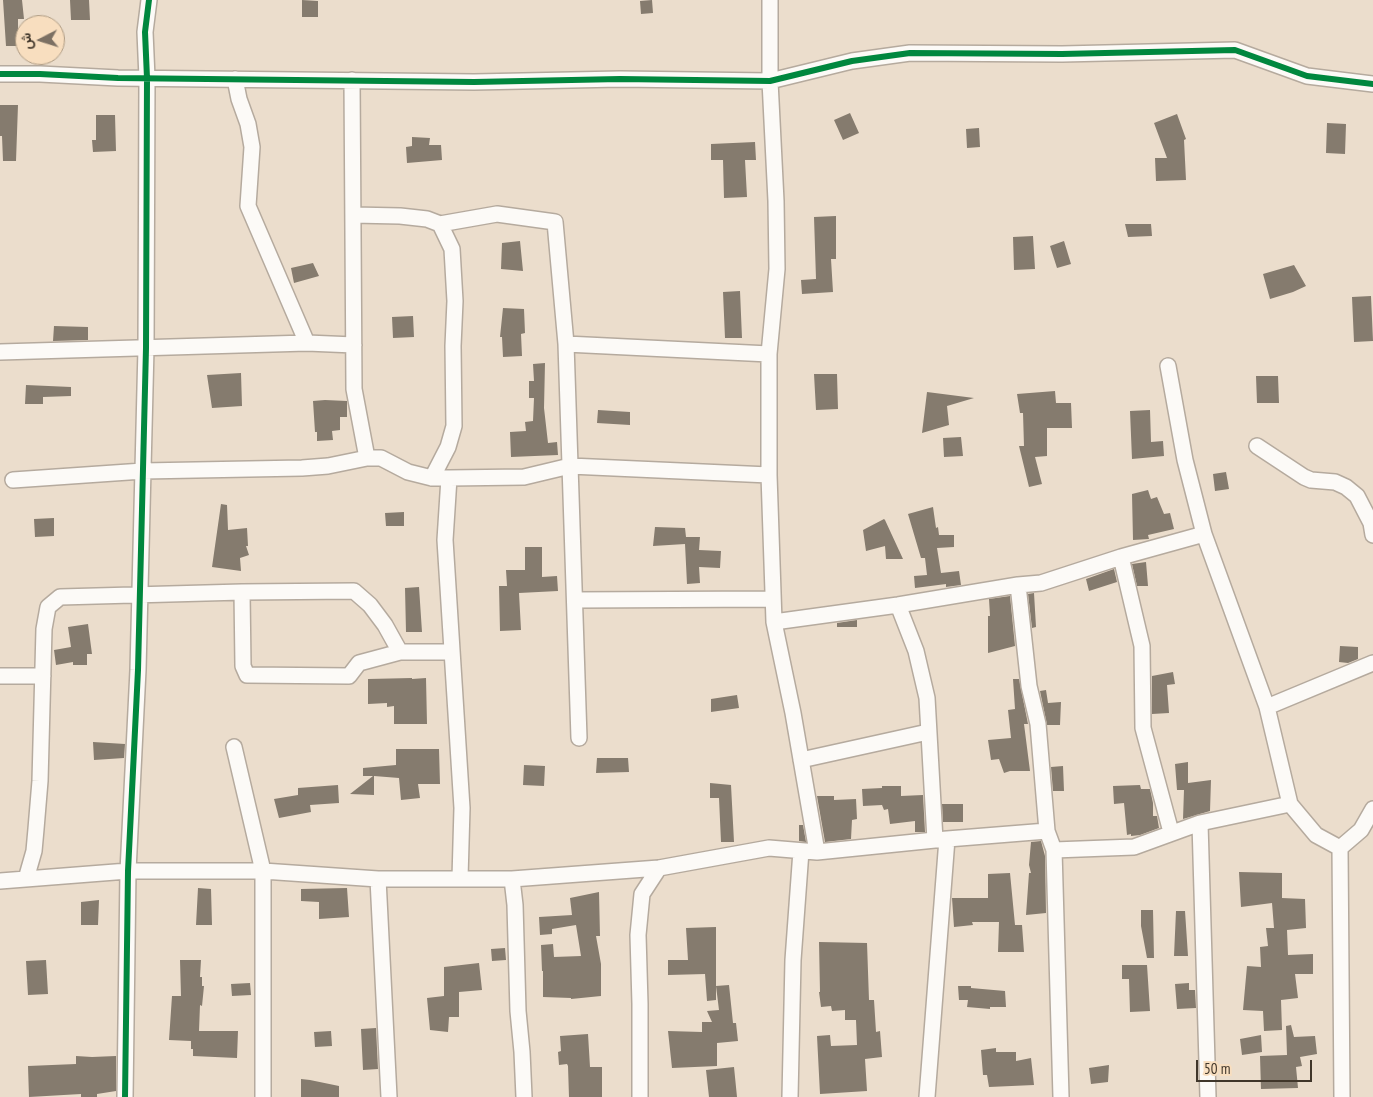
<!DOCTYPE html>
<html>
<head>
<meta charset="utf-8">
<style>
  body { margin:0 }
  #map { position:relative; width:1373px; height:1097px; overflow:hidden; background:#ebddcc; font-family:"PT Sans Narrow",Vazirmatn,sans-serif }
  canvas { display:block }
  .north { position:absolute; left:15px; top:15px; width:50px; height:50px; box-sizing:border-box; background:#f8debf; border:1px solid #ae9b83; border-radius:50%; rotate:265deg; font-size:14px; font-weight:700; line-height:20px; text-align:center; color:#40362a }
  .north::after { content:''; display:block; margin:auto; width:18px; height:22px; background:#7c7063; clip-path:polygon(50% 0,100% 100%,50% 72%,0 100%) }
  .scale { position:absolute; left:1196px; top:1060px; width:116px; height:22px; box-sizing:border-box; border:2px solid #40362a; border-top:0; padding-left:6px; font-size:15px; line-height:18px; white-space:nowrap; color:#40362a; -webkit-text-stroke:4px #f8debf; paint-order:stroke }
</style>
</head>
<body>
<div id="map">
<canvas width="1373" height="1097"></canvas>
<div class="north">ش</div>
<div class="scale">50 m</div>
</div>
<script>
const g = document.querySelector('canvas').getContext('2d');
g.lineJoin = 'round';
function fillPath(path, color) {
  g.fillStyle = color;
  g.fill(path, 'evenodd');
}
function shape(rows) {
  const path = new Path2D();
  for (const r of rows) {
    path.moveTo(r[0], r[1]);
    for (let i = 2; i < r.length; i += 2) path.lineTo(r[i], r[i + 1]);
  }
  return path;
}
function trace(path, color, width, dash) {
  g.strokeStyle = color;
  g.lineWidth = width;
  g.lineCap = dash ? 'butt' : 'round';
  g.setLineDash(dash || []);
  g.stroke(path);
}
fillPath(shape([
  [3,0,22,0,24,19,18,19,18,46,6,46],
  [70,0,89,0,90,20,71,20],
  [302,0,318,1,318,17,302,17],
  [652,0,653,13,641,14,640,1],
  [0,105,18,105,16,161,3,161,2,136,0,136],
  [850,113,859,133,843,140,834,120],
  [1177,114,1186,139,1184,140,1186,180,1156,181,1155,158,1167,158,1154,123],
  [96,115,115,115,116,151,93,152,92,140,96,140],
  [1327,123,1346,124,1345,154,1326,153],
  [979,128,980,147,967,148,966,129],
  [412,137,430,138,429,145,441,145,442,160,407,163,406,147,412,146],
  [755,142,756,160,745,160,747,197,724,198,723,160,711,160,711,144],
  [836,216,836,259,831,259,833,292,802,294,801,280,816,279,814,217],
  [1125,224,1151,224,1152,236,1128,237],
  [1033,236,1035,269,1014,270,1013,237],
  [520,241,523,271,501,269,502,243],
  [1064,241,1071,264,1057,268,1050,246],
  [313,263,319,276,294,283,291,268],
  [1294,265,1306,286,1293,292,1270,299,1263,274],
  [740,291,742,338,725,338,723,292],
  [1371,296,1373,341,1354,342,1352,297],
  [503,308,524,309,525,333,521,334,522,356,503,357,502,337,500,337],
  [413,316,414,337,393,338,392,317],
  [54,326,88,327,88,340,53,341],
  [545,363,544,408,548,443,557,442,558,455,511,457,510,432,526,431,525,422,533,421,534,398,529,398,529,381,534,381,533,364],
  [241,373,242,406,212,408,207,375],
  [814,374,837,374,838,409,816,410],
  [1256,376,1278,376,1279,403,1257,403],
  [26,385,71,387,71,396,43,397,43,404,25,404],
  [1055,391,1056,403,1071,403,1072,428,1047,428,1047,456,1035,457,1042,484,1029,487,1019,446,1024,446,1023,413,1020,413,1017,394],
  [927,392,974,398,947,406,949,425,922,433],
  [325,400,347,401,347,417,340,417,340,430,332,431,333,440,317,441,317,432,315,432,313,401],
  [598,410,630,412,630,425,597,423],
  [1150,410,1151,442,1163,441,1164,456,1132,459,1130,411],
  [961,437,963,456,944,457,943,438],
  [1226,472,1229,489,1215,491,1213,474],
  [1148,490,1151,499,1157,497,1164,514,1170,513,1174,529,1148,535,1149,539,1133,540,1132,494],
  [221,504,227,505,228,530,247,528,248,546,246,546,249,555,240,558,241,571,212,567],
  [933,507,936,528,938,527,939,535,954,535,954,547,937,548,941,573,959,571,961,585,946,587,946,584,915,588,914,576,927,575,925,558,921,558,908,514],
  [404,512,404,526,386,526,385,513],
  [54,518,54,536,35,537,34,519],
  [884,519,885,520,903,559,886,559,885,546,866,551,863,530],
  [655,527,685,528,686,537,700,537,699,550,721,551,720,568,699,567,700,583,687,584,685,544,653,546],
  [525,547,542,547,542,577,557,576,558,591,519,593,521,630,500,631,499,586,507,586,506,570,525,570],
  [1146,562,1148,586,1137,586,1132,564],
  [1114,569,1117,582,1089,591,1086,579],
  [419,587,422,632,406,632,405,588],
  [1034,593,1036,627,1032,628,1028,594],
  [1010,596,1015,646,988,653,988,616,990,616,989,599],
  [857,620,857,627,837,627,837,623],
  [88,624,92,654,87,654,87,665,73,665,73,662,56,665,54,650,71,647,68,627],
  [1340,646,1358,647,1358,659,1348,663,1339,662],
  [1173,672,1175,684,1167,685,1169,713,1152,714,1152,676],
  [412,678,412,679,426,678,427,724,394,724,394,706,387,707,387,703,368,704,368,679],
  [1013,679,1019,679,1028,724,1024,724,1030,771,1010,771,1004,773,999,759,991,760,988,740,1011,738,1008,710,1015,709],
  [1046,690,1048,703,1061,702,1060,725,1047,725,1040,691],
  [737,695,739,708,711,712,711,699],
  [93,742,125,744,124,758,94,760],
  [396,749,439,749,440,784,418,784,420,798,401,800,399,778,374,776,374,795,350,794,373,776,363,776,363,768,396,765],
  [597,758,628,758,629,772,596,773],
  [1188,762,1188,783,1211,780,1210,811,1183,819,1184,790,1177,790,1175,764],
  [524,765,545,766,544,786,523,785],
  [1063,766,1064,791,1053,791,1051,767],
  [710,783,731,785,734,842,721,842,719,798,710,798],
  [338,785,339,803,310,805,311,812,279,818,274,799,298,795,298,788],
  [1140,785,1141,789,1150,789,1153,803,1153,816,1157,816,1159,828,1140,835,1131,836,1131,834,1127,835,1124,803,1114,804,1113,786],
  [882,786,901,786,901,796,923,795,925,832,915,832,915,821,890,824,888,809,884,810,882,805,863,806,862,789,882,788],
  [817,796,834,796,834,800,856,799,857,819,852,820,851,839,825,842],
  [942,804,963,804,963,822,943,822],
  [799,825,803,825,806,842,799,841],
  [1041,841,1045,856,1046,913,1026,915,1029,873,1031,873,1029,865,1031,842],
  [1239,872,1282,873,1282,898,1305,899,1306,928,1287,930,1288,955,1313,954,1313,974,1295,974,1298,998,1281,1000,1282,1030,1264,1031,1263,1011,1243,1010,1247,966,1261,967,1260,947,1268,946,1266,928,1274,928,1272,903,1241,907],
  [1010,873,1015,925,1022,925,1024,952,998,952,999,922,972,922,973,925,954,927,952,898,988,898,988,874],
  [198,888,211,889,212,925,196,925],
  [347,888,349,917,319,919,319,902,301,901,301,889],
  [599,892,600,936,596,936,601,964,601,996,571,999,571,998,543,997,543,971,542,971,541,945,553,944,554,957,581,956,576,925,552,929,552,934,540,935,539,917,572,915,570,898],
  [99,900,98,925,81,925,81,902],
  [1141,910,1153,910,1154,958,1147,958,1141,926],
  [1176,911,1185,911,1188,956,1174,956],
  [716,927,716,1000,707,1001,705,974,668,975,668,960,688,960,686,928],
  [819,942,867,943,869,1000,874,1000,876,1032,880,1031,882,1057,865,1059,867,1091,820,1094,817,1036,830,1035,831,1046,857,1045,856,1020,845,1020,845,1010,832,1011,831,1006,821,1007,819,992,820,992],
  [505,948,506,960,492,961,491,949],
  [46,960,48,994,28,995,26,961],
  [180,960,201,960,200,977,202,977,202,986,204,986,202,1006,200,1005,199,1031,238,1031,237,1058,193,1056,193,1049,191,1049,191,1041,169,1040,172,996,181,996],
  [479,963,482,990,459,992,459,1017,449,1017,448,1032,430,1030,427,998,444,996,444,967],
  [1122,965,1147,965,1150,1011,1130,1012,1129,979,1122,979],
  [250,983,251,995,232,996,231,984],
  [1189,983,1189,990,1195,990,1196,1008,1177,1009,1175,984],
  [729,985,733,1023,736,1023,738,1041,717,1043,717,1066,672,1068,668,1031,702,1032,702,1022,712,1022,707,1011,719,1010,716,986],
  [958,986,971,986,971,988,1005,991,1006,1007,990,1007,990,1009,967,1007,968,1000,959,1000],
  [1291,1025,1294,1037,1315,1036,1317,1054,1300,1057,1302,1066,1296,1067,1298,1088,1261,1089,1260,1056,1287,1055,1286,1026],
  [376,1028,378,1069,363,1070,361,1029],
  [331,1031,332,1046,315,1047,314,1032],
  [588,1034,590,1067,602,1067,602,1097,569,1097,568,1066,567,1064,559,1065,558,1052,561,1051,560,1036],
  [1261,1035,1262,1052,1242,1055,1240,1039],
  [996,1048,996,1052,1016,1052,1016,1061,1031,1058,1034,1085,989,1087,987,1075,983,1075,981,1050],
  [76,1056,92,1057,116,1056,116,1091,97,1094,97,1097,81,1097,81,1094,29,1097,28,1066,76,1064],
  [1109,1065,1108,1082,1091,1084,1089,1068],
  [734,1067,737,1097,709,1097,706,1070],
  [301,1079,310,1080,339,1086,339,1097,301,1097]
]), '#857b6e');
const street = shape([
  [770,0,770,81,776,201,777,269,769,354,769,475,774,622,793,713,817,852],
  [0,74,40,74,118,78,474,82,620,79,770,81,852,61,910,53,1062,54,1235,50,1307,76,1373,84],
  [235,79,239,99,248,124,252,147,248,206,307,343],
  [352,80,354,389,367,458],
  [353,215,400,216,427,219,440,224,497,214,555,222,566,344,579,738],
  [566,344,769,354],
  [0,352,307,343,354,345],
  [1168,366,1185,460,1204,534,1267,707,1290,804,1316,835,1340,848],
  [1257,446,1304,477,1311,480,1335,482,1346,487,1357,496,1371,523,1373,535],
  [432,478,448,447,454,426,453,346,455,301,452,249,440,224],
  [449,478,445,540,462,808,460,878],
  [13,480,143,471,302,468,328,466,367,458,381,458,408,472,432,478,449,478,524,477,570,466,769,475],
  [1121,557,1142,646,1143,728,1171,832],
  [1018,585,1029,686,1038,724,1047,831,1054,850,1061,1097],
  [242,592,243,666,247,675,349,676,359,663,400,652,451,652],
  [575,600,773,599],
  [898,605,916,651,927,698,935,840],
  [774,622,898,605,1018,585,1041,583,1121,557,1204,534],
  [0,676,43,676],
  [1267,707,1373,663],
  [234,747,263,871,263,1097],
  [801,760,928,732],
  [1200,823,1208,1097],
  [1054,850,1134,847,1200,823,1290,804],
  [26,879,34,851,36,829,40,781,44,629,48,607,60,597,242,592,354,591,370,605,385,625,400,652],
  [378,879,389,1097],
  [512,879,515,905,518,1011,522,1052,524,1097],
  [0,881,128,871,263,871,378,879,512,879,659,868,769,848,817,852,935,840,1047,831],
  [125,1097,128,871,138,670,146,348,147,78,145,32,149,0],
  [640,1097,640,1004,638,935,642,894,659,868],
  [790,1097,793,960,801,851],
  [927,1097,947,839],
  [1342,1097,1340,848,1361,830,1373,809]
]);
trace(street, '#b5aa9e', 18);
trace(street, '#fcfaf7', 15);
trace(shape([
  [0,74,40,74,118,78,474,82,620,79,770,81,852,61,910,53,1062,54,1235,50,1307,76,1373,84],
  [125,1097,128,871,138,670,146,348,147,78,145,32,149,0]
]), '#00873e', 6);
</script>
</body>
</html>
